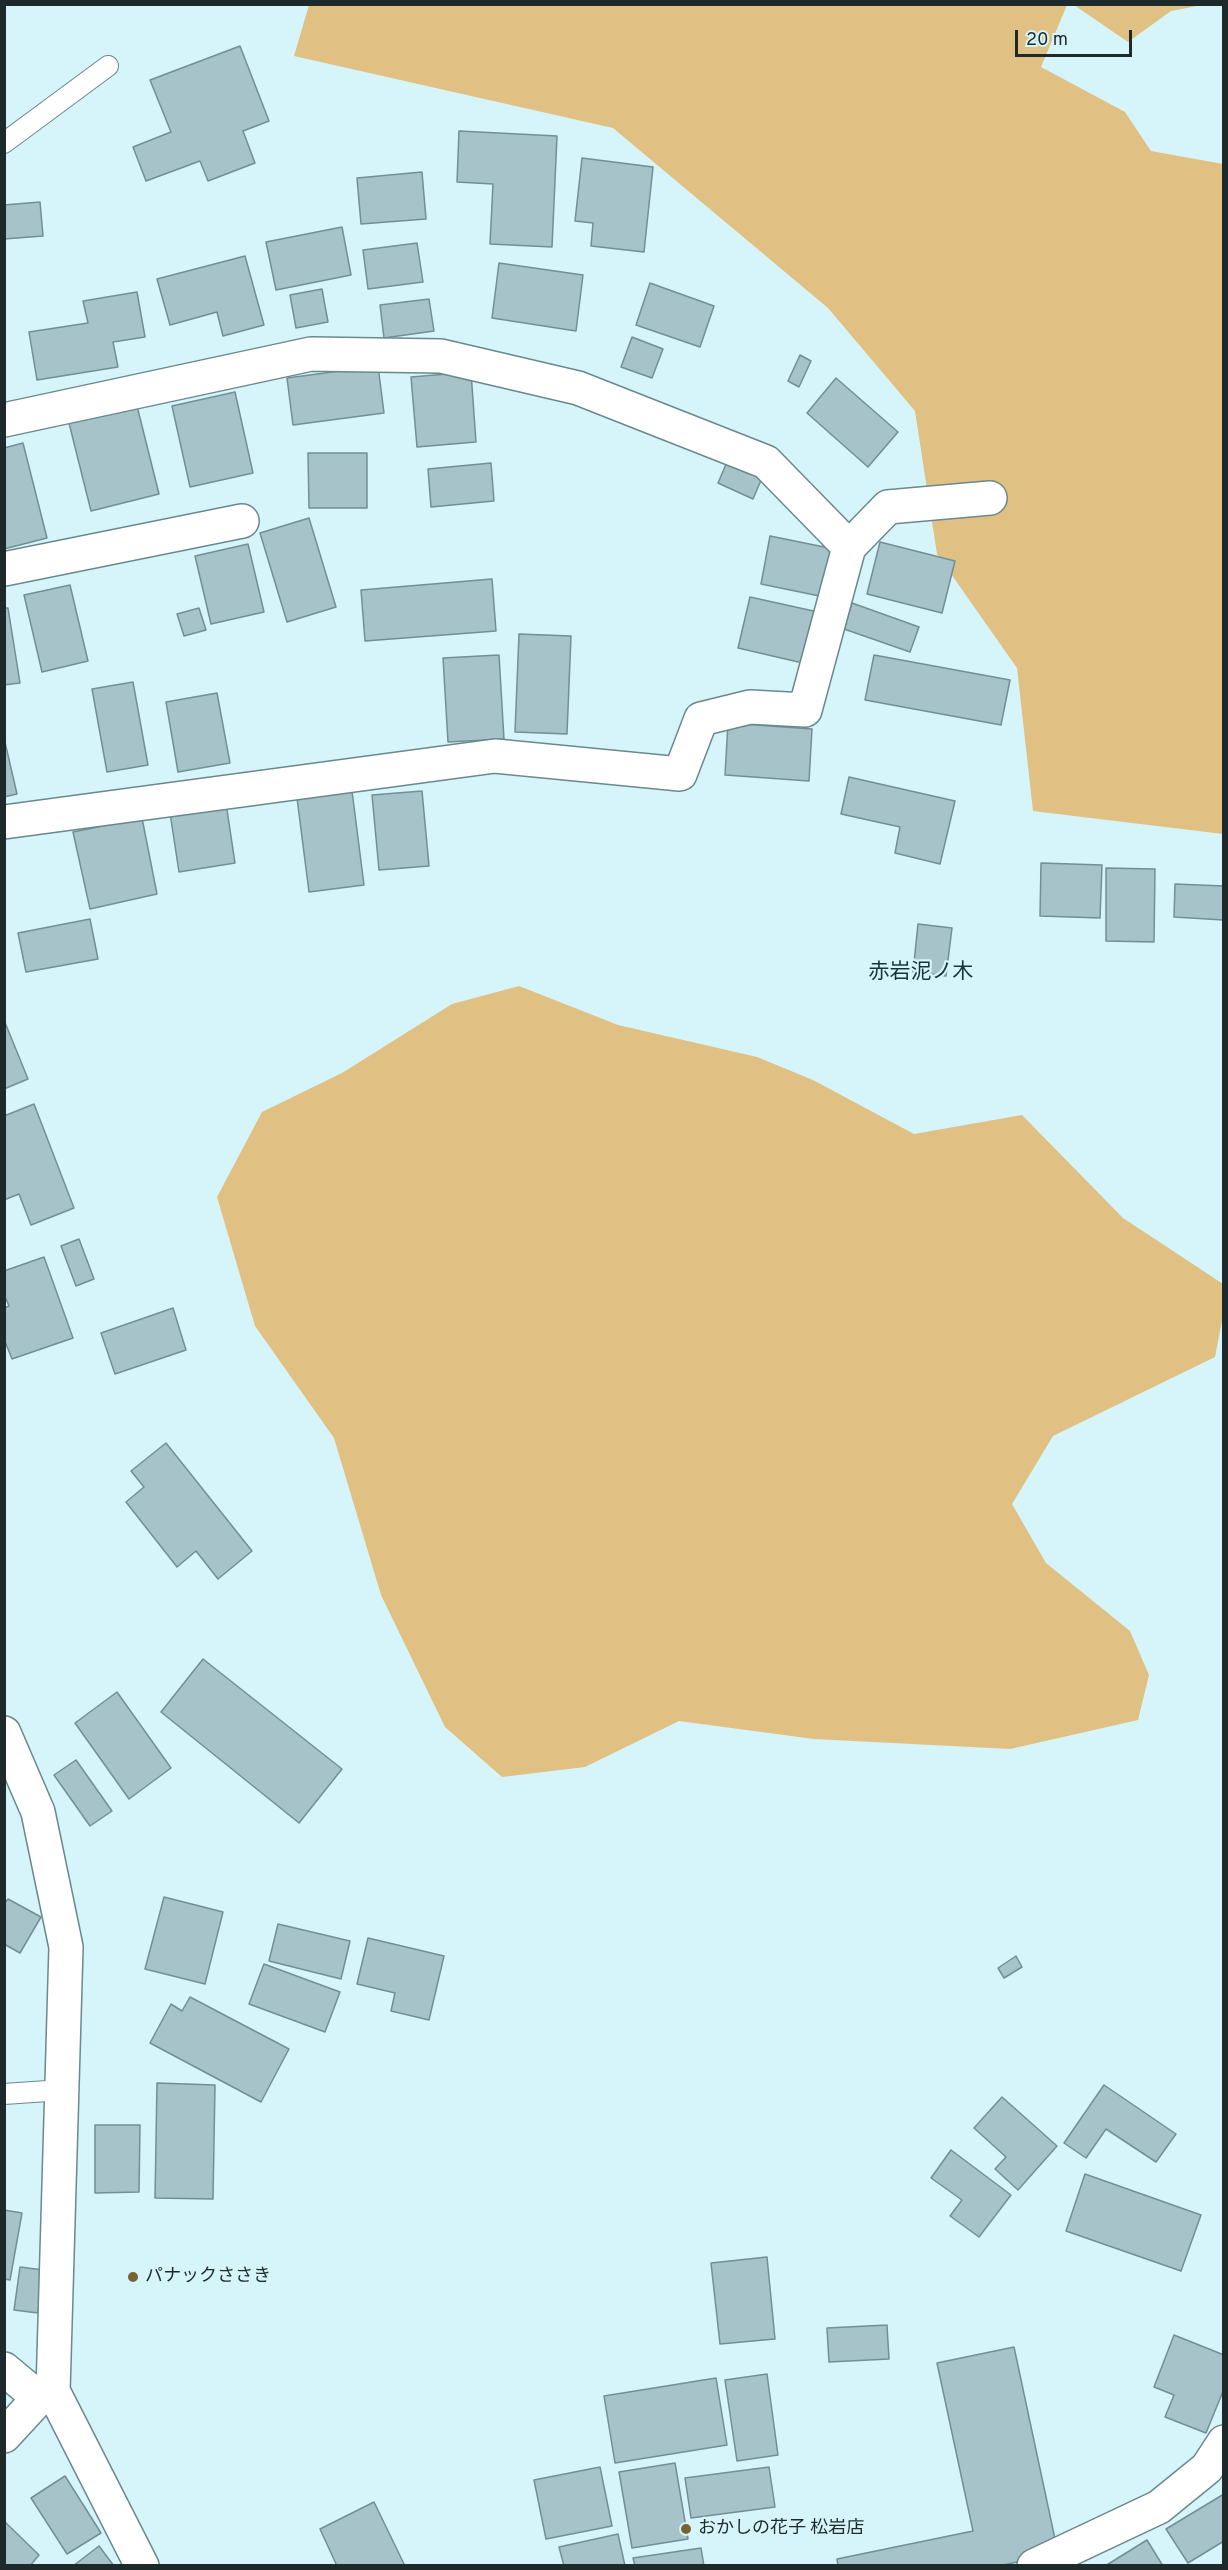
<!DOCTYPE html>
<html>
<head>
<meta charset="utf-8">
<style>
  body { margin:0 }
  #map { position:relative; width:1228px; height:2570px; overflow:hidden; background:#d5f5fa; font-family:Overpass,sans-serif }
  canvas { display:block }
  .frame { position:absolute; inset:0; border:6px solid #1d292b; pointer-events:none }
  .scale { position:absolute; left:1015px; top:30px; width:117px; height:27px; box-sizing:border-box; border:3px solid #1d292b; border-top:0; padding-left:8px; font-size:18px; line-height:21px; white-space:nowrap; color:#1d292b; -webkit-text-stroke:4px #d5f5fa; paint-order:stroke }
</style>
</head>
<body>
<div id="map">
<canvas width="1228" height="2570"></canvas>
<div class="frame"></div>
<div class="scale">20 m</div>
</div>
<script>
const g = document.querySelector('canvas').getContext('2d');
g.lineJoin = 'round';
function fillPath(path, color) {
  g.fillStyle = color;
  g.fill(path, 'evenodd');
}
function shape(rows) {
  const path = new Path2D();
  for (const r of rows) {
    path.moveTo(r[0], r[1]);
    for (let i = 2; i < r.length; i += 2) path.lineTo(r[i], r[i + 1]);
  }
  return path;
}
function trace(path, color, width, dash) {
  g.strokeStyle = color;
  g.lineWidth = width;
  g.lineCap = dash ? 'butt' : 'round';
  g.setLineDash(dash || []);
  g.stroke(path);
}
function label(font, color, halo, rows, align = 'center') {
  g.font = font + ' Overpass,"Noto Sans JP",sans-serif';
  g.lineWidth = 4.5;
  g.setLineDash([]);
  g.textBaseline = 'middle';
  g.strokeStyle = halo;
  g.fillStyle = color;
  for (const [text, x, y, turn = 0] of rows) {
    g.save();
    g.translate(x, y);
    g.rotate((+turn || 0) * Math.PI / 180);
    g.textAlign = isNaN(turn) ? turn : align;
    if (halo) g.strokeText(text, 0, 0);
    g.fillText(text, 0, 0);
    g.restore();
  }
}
fillPath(shape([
  [309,5,1067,5,1041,67,1125,112,1151,151,1223,164,1223,834,1033,811,1017,668,937,554,915,411,828,308,613,128,294,56],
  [1074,5,1202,5,1171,11,1128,42],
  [519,986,618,1025,757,1057,813,1080,914,1134,1022,1115,1123,1218,1223,1284,1223,1315,1215,1357,1053,1436,1012,1504,1046,1563,1130,1631,1149,1675,1138,1720,1010,1749,814,1739,679,1721,585,1767,502,1777,445,1727,381,1595,334,1438,255,1326,217,1197,262,1112,342,1073,452,1004]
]), '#e0c083');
const building = shape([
  [240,46,269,121,243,131,255,163,208,181,200,161,146,181,133,147,171,132,150,80,240,46],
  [459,131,557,136,552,247,490,244,493,184,457,182,459,131],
  [582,158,653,167,644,252,591,246,593,223,575,221,582,158],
  [422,172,426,219,361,224,357,178,422,172],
  [40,202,43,236,4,239,4,205,40,202],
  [342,227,351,275,276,290,266,242,342,227],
  [417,243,423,282,368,289,363,250,417,243],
  [245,256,264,325,223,336,217,312,170,325,157,279,245,256],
  [499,263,583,275,576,331,492,318,499,263],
  [650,283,714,306,700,347,636,325,650,283],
  [322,289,328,322,296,328,290,295,322,289],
  [137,292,145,337,113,342,118,367,37,380,29,332,88,323,83,301,137,292],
  [429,299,434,331,384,338,380,305,429,299],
  [632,337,663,349,652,378,621,367,632,337],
  [800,355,811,361,799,387,788,381,800,355],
  [378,366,384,413,293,425,287,378,378,366],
  [471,372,476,442,417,447,411,377,471,372],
  [836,378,898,432,868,467,807,413,836,378],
  [235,392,253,473,190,487,172,406,235,392],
  [136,402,159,494,91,511,68,419,136,402],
  [23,443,47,538,4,549,4,448,23,443],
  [308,453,367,453,367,508,309,508,308,453],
  [727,462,762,478,753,499,718,483,727,462],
  [491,463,494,501,431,507,428,469,491,463],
  [309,518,336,607,287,622,260,533,309,518],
  [770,536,839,550,829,598,761,584,770,536],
  [880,542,955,561,942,613,867,594,880,542],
  [248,544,264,612,211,624,195,556,248,544],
  [492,579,496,631,365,641,361,590,492,579],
  [70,585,88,661,42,672,24,595,70,585],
  [750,597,818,612,807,664,738,648,750,597],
  [852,603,919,627,910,652,844,629,852,603],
  [4,608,8,608,20,683,4,685,4,608],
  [199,608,206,630,184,636,177,614,199,608],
  [519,634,571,636,567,734,515,732,519,634],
  [499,655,504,739,448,742,443,658,499,655],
  [874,655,1010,680,1001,725,865,700,874,655],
  [133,682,148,765,107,772,92,689,133,682],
  [217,693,230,763,178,772,166,702,217,693],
  [728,723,812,729,809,781,725,775,728,723],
  [4,738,17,794,4,797,4,738],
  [849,777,955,801,940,864,895,853,900,827,841,814,849,777],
  [352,791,364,885,309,892,297,798,352,791],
  [422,791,429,866,379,870,372,795,422,791],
  [226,803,235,863,179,872,170,813,226,803],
  [142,818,157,894,90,909,73,832,142,818],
  [1041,863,1102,865,1100,918,1040,916,1041,863],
  [1106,868,1155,869,1154,942,1106,941,1106,868],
  [1175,884,1224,886,1223,920,1174,917,1175,884],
  [90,919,98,959,26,972,18,933,90,919],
  [918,924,952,928,946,976,913,972,918,924],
  [4,1020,28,1079,4,1089,4,1020],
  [34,1104,74,1208,31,1225,19,1194,4,1200,4,1116,34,1104],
  [79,1239,94,1279,76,1286,61,1246,79,1239],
  [44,1257,73,1338,12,1359,4,1339,4,1308,9,1306,4,1294,4,1271,44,1257],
  [173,1308,186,1350,115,1374,101,1333,173,1308],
  [166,1443,252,1551,218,1579,196,1551,177,1567,126,1502,144,1487,131,1471,166,1443],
  [203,1659,342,1769,299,1823,161,1712,203,1659],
  [117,1692,171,1768,129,1799,75,1723,117,1692],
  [76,1760,112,1811,90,1826,54,1775,76,1760],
  [164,1897,223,1912,205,1984,145,1969,164,1897],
  [8,1899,41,1917,20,1953,4,1944,4,1904,8,1899],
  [278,1924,350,1941,341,1979,269,1961,278,1924],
  [368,1938,444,1956,429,2020,391,2011,395,1993,357,1984,368,1938],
  [1016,1956,1022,1967,1004,1978,998,1968,1016,1956],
  [264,1964,340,1992,325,2032,249,2004,264,1964],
  [190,1997,289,2049,261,2102,150,2043,171,2004,182,2011,190,1997],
  [157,2083,215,2085,213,2199,155,2198,157,2083],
  [1104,2085,1176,2134,1156,2162,1106,2129,1086,2158,1064,2143,1104,2085],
  [1002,2097,1057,2146,1018,2190,995,2169,1006,2157,974,2128,1002,2097],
  [95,2125,140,2125,139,2192,95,2193,95,2125],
  [951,2150,1011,2195,979,2237,950,2216,962,2200,931,2178,951,2150],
  [1085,2174,1201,2215,1181,2271,1066,2231,1085,2174],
  [4,2210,22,2213,10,2280,4,2279,4,2210],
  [767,2257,775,2339,720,2344,711,2263,767,2257],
  [20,2267,44,2270,38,2313,14,2310,20,2267],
  [887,2325,889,2359,829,2362,827,2328,887,2325],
  [1174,2335,1224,2355,1224,2389,1206,2433,1165,2417,1174,2395,1154,2387,1174,2335],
  [1014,2347,1058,2553,999,2566,838,2566,837,2559,973,2531,937,2363,1014,2347],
  [767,2374,778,2455,737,2461,725,2380,767,2374],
  [716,2378,727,2445,615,2463,604,2396,716,2378],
  [675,2463,688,2539,632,2548,619,2472,675,2463],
  [600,2467,612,2526,546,2539,534,2480,600,2467],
  [769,2467,775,2507,691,2518,685,2478,769,2467],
  [65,2476,101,2533,67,2554,31,2498,65,2476],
  [1224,2494,1224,2541,1188,2563,1166,2529,1224,2494],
  [374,2502,405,2566,337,2566,320,2529,374,2502],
  [4,2521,39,2555,30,2566,4,2566,4,2521],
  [618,2534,625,2566,564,2566,559,2547,618,2534],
  [1147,2540,1163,2566,1105,2566,1147,2540],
  [99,2546,114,2566,73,2566,99,2546],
  [701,2548,704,2566,635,2566,633,2558,701,2548]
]);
fillPath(building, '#a5c3c8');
trace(building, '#728f94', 1.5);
const service = shape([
  [4,143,108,66],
  [4,2094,62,2090]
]);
const minor = shape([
  [4,420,311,354,441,356,578,388,766,462,849,547,888,507,990,498],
  [4,569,242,521],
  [4,822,495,756,680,774,701,719,750,707,805,710,849,547],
  [4,1733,38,1812,66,1947,53,2391,142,2566],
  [4,2369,39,2398,53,2391],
  [4,2436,39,2398],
  [1034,2566,1159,2507,1207,2468,1224,2442]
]);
trace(service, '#6b888d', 22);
trace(minor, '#6b888d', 36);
trace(service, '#fff', 20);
trace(minor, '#fff', 33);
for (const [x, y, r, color] of [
  [133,2277,6,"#7a6333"],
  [686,2529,6,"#7a6333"]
]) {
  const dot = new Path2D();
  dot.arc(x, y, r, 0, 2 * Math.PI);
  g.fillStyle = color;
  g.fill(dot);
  trace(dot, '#d5f5fa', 2);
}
label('18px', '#1d292b', '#d5f5fa', [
  ["パナックささき",145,2277],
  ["おかしの花子 松岩店",698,2529]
], 'left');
label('21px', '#183337', '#d5f5fa', [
  ["赤岩泥ノ木",921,974]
]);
</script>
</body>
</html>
